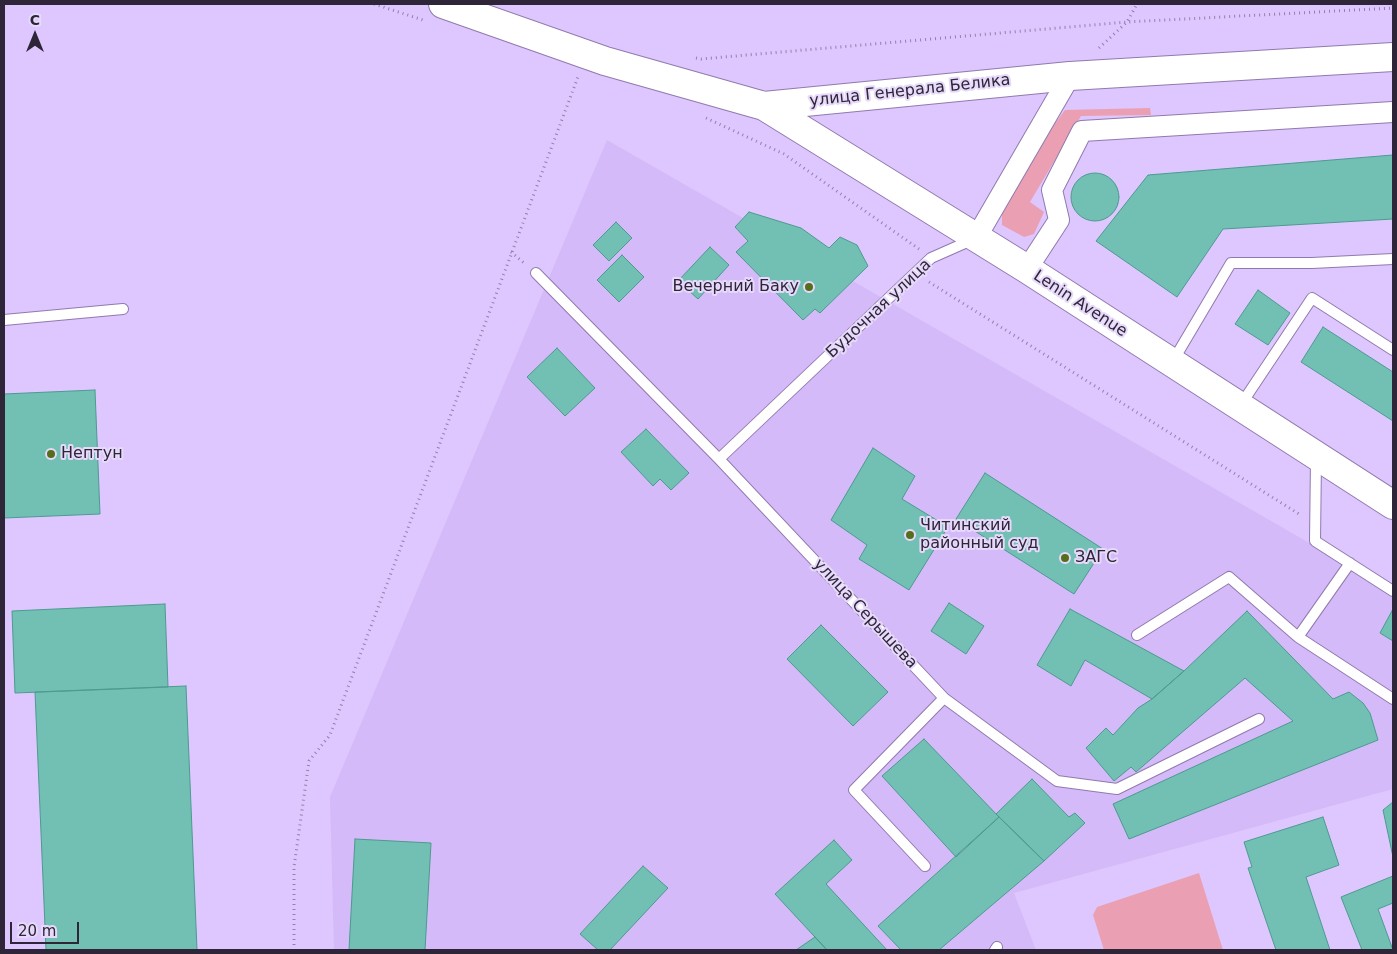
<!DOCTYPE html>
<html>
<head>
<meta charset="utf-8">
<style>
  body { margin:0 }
  #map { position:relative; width:1397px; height:954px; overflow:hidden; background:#dec6fe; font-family:"DejaVu Sans",sans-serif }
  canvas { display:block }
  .frame { position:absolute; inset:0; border:5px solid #2e2539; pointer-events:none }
  .north { position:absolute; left:10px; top:10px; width:50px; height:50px; -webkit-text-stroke:4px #e6d9fa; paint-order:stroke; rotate:0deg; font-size:14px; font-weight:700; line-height:20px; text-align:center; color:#2e2539 }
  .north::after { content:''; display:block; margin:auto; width:18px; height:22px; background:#2e2539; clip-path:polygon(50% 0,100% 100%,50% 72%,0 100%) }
  .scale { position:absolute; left:10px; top:922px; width:69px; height:22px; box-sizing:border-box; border:2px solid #2e2539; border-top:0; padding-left:6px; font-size:15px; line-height:18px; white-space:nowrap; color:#2e2539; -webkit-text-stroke:4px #e6d9fa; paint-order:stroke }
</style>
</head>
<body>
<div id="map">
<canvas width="1397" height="954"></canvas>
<div class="frame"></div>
<div class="north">С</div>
<div class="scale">20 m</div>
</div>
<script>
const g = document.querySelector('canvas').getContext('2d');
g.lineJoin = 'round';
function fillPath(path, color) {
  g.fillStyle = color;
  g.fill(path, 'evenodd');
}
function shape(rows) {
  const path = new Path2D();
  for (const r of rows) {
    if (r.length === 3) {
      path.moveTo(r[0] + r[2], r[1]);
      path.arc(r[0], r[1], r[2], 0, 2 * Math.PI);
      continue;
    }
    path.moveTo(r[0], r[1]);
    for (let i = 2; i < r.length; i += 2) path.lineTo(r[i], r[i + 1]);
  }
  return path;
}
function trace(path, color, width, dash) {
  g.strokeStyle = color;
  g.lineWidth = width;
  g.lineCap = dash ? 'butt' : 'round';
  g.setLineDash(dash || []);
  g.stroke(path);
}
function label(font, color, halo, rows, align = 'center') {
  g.font = font + ' "DejaVu Sans",sans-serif';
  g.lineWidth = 4;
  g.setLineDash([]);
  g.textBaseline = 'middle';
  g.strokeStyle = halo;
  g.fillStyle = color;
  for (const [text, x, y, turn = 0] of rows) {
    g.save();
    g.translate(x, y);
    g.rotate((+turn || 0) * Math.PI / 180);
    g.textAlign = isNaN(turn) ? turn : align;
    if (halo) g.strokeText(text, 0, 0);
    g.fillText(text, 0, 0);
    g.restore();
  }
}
fillPath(shape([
  [607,140,1393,591,1393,789,1014,893,1036,950,334,950,330,797]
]), '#d4baf8');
fillPath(shape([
  [1150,108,1151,115,1081,116,1030,202,1044,212,1034,234,1024,237,1002,225,1002,212,1032,154,1065,110],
  [1199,873,1223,950,1104,950,1093,915,1097,907]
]), '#eaa0b2');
const building = shape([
  [1393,155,1393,219,1223,229,1177,297,1096,241,1148,175,1393,155],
  [1095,197,24],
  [749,212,801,228,829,248,840,237,857,245,868,266,820,313,815,309,803,320,736,252,748,241,735,227,749,212],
  [616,222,632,238,609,261,593,245,616,222],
  [710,247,729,265,698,299,678,281,710,247],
  [622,255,644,277,619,302,597,280,622,255],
  [1258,290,1290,313,1268,345,1235,324,1258,290],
  [1323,327,1393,372,1393,421,1301,362,1323,327],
  [557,348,595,388,565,416,527,377,557,348],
  [95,390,100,514,4,518,4,394,95,390],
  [646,429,689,473,671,490,660,479,653,486,621,452,646,429],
  [873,448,915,476,902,499,948,527,909,590,859,559,867,545,831,520,873,448],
  [985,473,1103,549,1074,594,956,519,985,473],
  [949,603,984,626,966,654,931,631,949,603],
  [165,604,168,687,15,693,12,611,165,604],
  [1070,609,1184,671,1152,699,1085,660,1071,686,1037,665,1070,609],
  [1393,609,1393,641,1380,633,1393,609],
  [1247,611,1333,699,1349,692,1363,703,1370,713,1378,740,1129,839,1113,804,1293,721,1245,678,1136,772,1131,767,1114,781,1086,748,1106,728,1113,735,1138,708,1152,699,1184,671,1247,611],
  [821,625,888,692,853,726,787,659,821,625],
  [186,686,197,950,46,950,35,692,186,686],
  [924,739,999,817,956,857,882,776,924,739],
  [1032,779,1069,817,1075,813,1085,823,1044,861,996,814,1032,779],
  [1393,802,1393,857,1383,810,1393,802],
  [999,817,1044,861,939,950,901,950,878,926,999,817],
  [1323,817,1339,865,1306,877,1330,950,1276,950,1248,868,1252,867,1244,842,1323,817],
  [355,839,431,843,425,950,349,950,355,839],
  [834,840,852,860,826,884,887,950,827,950,775,894,834,840],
  [643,866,668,888,610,950,598,950,580,934,643,866],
  [1393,876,1393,903,1378,909,1393,950,1362,950,1341,897,1393,876],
  [815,937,827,950,796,950,815,937]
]);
fillPath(building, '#72c0b4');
trace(building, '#4c9a90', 1);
const lane = shape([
  [536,273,719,459,944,698,1057,781,1117,789,1259,719],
  [4,320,123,309],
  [1173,361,1231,263,1312,263,1393,259],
  [1240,406,1312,298,1393,350],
  [719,459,931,258,974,239],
  [1316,459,1315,541,1393,591],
  [1137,635,1229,577,1298,637,1350,563],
  [1298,637,1393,699],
  [925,866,854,790,944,698],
  [995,950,997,947]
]);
const street = shape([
  [976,238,1070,76],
  [1027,269,1059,220,1052,190,1082,131,1393,112]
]);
const secondary = shape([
  [443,4,605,61,764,106,1070,76,1393,57],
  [764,106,1027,269,1393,505]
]);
trace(lane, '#907aad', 12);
trace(street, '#907aad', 22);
trace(secondary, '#907aad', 30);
trace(shape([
  [374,4,423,20],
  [1099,48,1127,22,1137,4],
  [696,58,701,59,1127,22,1393,8],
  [706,118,784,154,919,249],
  [511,252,524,263],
  [929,282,1299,514],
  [294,950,294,867,309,761,330,735,578,77]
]), '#9381aa', 3, [1, 4]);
trace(lane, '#fff', 10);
trace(street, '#fff', 20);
trace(secondary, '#fff', 28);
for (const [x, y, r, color] of [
  [809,287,5,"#566d1c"],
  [51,454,5,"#566d1c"],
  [910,535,5,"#566d1c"],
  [1065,558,5,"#566d1c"]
]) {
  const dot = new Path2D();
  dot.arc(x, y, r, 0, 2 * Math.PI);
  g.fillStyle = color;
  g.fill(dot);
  trace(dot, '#e6d9fa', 2);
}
label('16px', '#2e2539', '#e6d9fa', [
  ["улица Генерала Белика",910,91,-6],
  ["Lenin Avenue",1080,304,33],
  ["Будочная улица",879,309,-43],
  ["улица Серышева",865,614,47]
]);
label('16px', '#2e2539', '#e6d9fa', [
  ["Вечерний Баку",799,287,"right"],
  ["Нептун",61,454],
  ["Читинский",920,526],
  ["районный суд",920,544],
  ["ЗАГС",1075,558]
], 'left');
</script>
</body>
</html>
